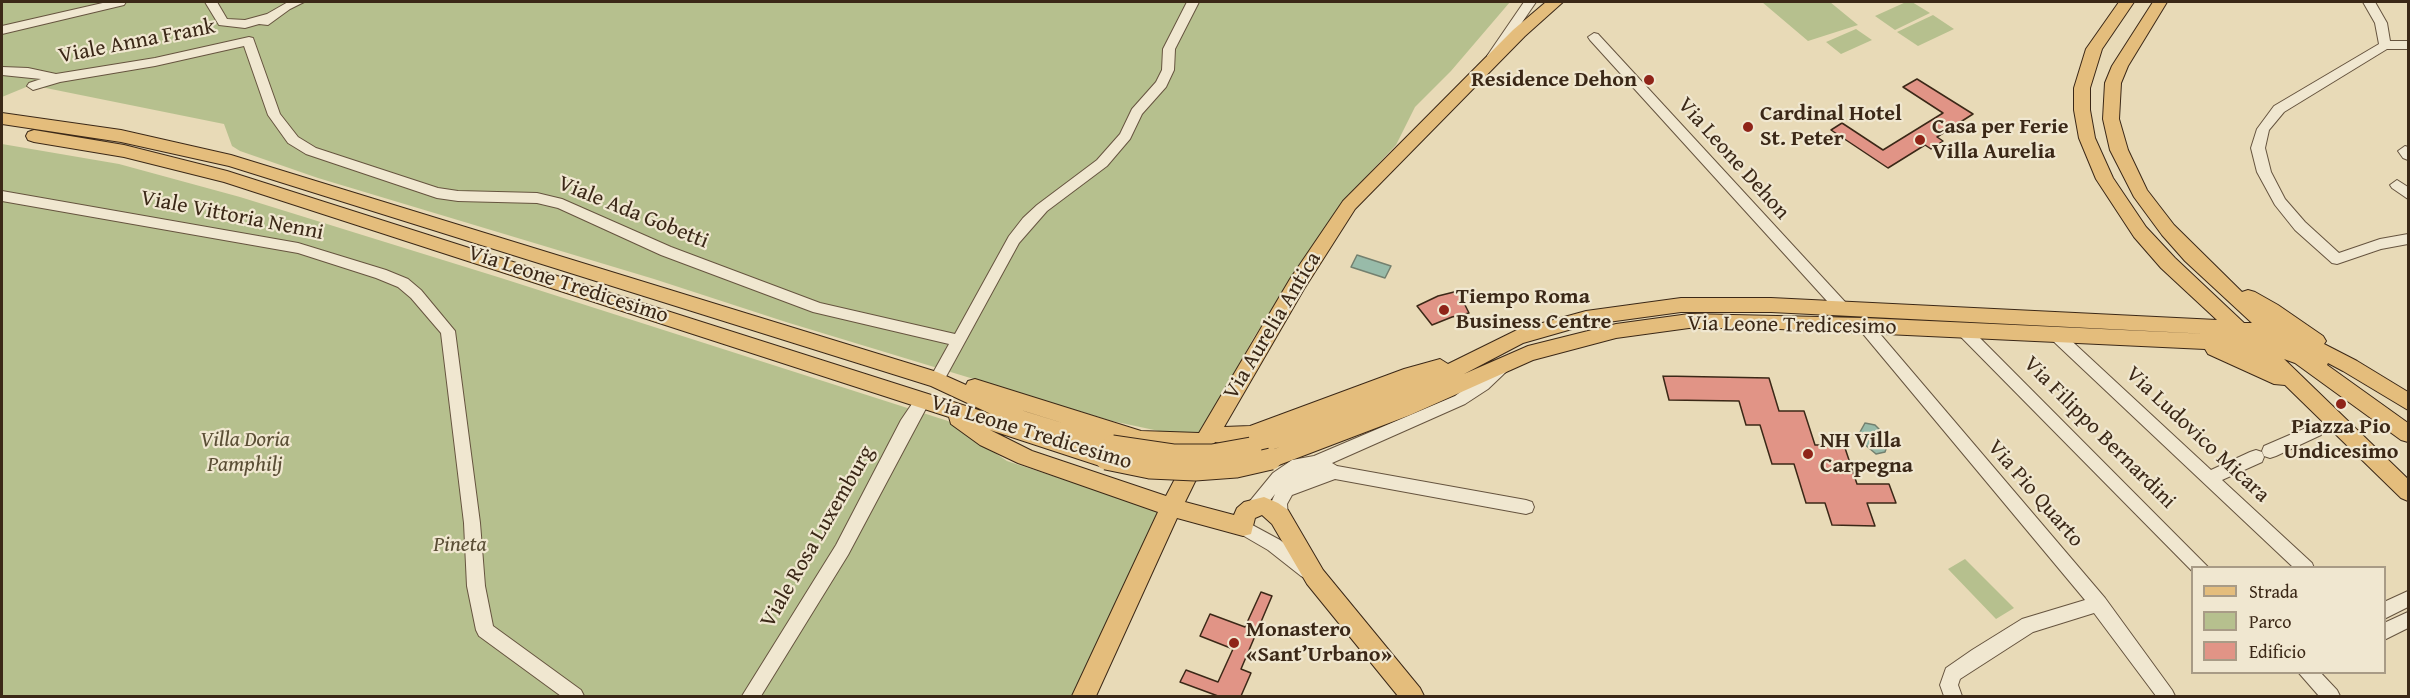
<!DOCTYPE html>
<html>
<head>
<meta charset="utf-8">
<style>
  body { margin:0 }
  #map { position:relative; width:2410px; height:698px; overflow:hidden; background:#e8dab7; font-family:"Gentium Book Plus",serif }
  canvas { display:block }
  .frame { position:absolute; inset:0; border:3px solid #3b2817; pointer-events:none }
  .legend { position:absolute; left:2191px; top:566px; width:195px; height:108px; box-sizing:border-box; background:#f0e7d0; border:2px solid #a89b86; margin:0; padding:8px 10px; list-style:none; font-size:18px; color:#3b2817 }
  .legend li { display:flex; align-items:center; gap:12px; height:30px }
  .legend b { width:30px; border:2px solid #a89b86 }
</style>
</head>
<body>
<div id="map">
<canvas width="2410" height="698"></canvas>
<div class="frame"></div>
<ul class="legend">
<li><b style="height:8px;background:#e4bd7c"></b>Strada</li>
<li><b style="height:16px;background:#b6c08e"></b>Parco</li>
<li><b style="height:16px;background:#e19486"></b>Edificio</li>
</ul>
</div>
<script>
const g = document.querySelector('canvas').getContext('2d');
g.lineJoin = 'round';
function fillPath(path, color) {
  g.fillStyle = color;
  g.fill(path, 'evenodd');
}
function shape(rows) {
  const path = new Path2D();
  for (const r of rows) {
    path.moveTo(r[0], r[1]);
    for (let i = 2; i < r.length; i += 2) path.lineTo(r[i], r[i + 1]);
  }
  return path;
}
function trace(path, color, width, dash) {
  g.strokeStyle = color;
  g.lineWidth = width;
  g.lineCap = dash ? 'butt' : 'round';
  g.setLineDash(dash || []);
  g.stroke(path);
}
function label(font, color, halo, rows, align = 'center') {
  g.font = font + ' "Gentium Book Plus",serif';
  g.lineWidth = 4.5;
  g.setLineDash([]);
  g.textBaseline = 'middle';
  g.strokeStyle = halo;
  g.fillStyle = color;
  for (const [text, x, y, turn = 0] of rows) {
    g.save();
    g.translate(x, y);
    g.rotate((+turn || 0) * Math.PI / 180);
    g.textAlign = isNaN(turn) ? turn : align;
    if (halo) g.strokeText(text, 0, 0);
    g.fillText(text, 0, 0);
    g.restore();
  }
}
fillPath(shape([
  [2,2,1510,2,1451,71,1415,107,1396,145,1343,201,1254,337,1202,432,1173,434,1112,421,786,322,654,279,318,178,240,151,232,146,224,124,31,85,2,97],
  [1762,2,1830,2,1858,25,1808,41],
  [1906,2,1912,2,1930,13,1895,30,1875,16],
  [1933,15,1954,29,1918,46,1897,32],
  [1856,29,1872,40,1841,54,1826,42],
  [2,144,119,164,240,197,501,278,948,421,1007,461,1160,511,1072,696,2,696],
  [1965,559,2014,608,1996,619,1948,569]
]), '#b6c08e');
const water = shape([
  [1357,255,1391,266,1385,278,1351,267,1357,255],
  [1865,423,1875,425,1883,433,1887,446,1885,452,1876,454,1863,443,1860,432,1865,423]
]);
fillPath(water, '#98bba9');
trace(water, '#73806f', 1.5);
const building = shape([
  [1917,79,1973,114,1937,137,1943,141,1931,149,1925,145,1888,168,1831,130,1842,123,1883,150,1943,113,1903,87,1917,79],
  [1458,291,1469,313,1452,317,1432,325,1417,306,1438,296,1458,291],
  [1663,376,1769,378,1779,411,1804,411,1815,445,1844,445,1857,484,1889,484,1896,503,1867,503,1875,526,1832,525,1825,503,1806,503,1794,464,1772,464,1760,425,1746,425,1739,401,1669,400,1663,376],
  [1261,592,1272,596,1241,669,1251,673,1241,696,1218,696,1180,682,1186,670,1218,682,1233,649,1200,636,1210,614,1245,627,1261,592]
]);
fillPath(building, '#e19486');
trace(building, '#3b2817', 1.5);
const minor = shape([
  [107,2,126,2,124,5,2,34,2,26,107,2],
  [205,2,217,2,227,19,245,20,267,14,288,2,304,2,290,9,268,25,259,24,245,28,219,25,205,2],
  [1187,2,1199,2,1175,49,1174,70,1166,87,1142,114,1130,139,1107,166,1047,211,1019,243,942,384,937,386,932,384,929,380,949,344,813,312,661,255,558,208,537,203,458,201,437,198,306,154,288,143,268,115,244,46,155,66,60,82,33,90,27,86,29,83,41,79,2,75,2,67,28,68,56,74,155,58,249,37,253,38,280,114,298,137,316,148,438,188,458,191,537,193,562,199,671,247,820,303,955,334,1009,236,1023,218,1037,205,1097,160,1120,134,1132,109,1156,82,1162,70,1163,49,1187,2],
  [1524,2,1536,2,1497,59,1489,59,1487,56,1524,2],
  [2363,2,2375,2,2387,23,2390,41,2408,41,2408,49,2387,49,2284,112,2269,130,2265,148,2271,172,2285,199,2305,222,2339,253,2380,239,2408,234,2408,244,2381,249,2337,264,2332,263,2295,230,2275,205,2257,172,2251,148,2257,129,2274,106,2379,44,2375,23,2363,2],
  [1594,33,1598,34,1847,304,1849,308,1847,312,1837,312,1590,40,1588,37,1594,33],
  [2405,146,2408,147,2408,160,2403,158,2398,151,2405,146],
  [2397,180,2408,187,2408,199,2392,188,2390,185,2397,180],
  [2,191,298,243,386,270,408,279,421,290,455,331,480,523,485,586,493,626,581,690,584,696,561,696,479,636,476,630,467,586,464,523,441,333,411,298,398,287,376,278,298,253,2,201,2,191],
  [1864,319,1869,321,2105,598,2172,690,2175,696,2156,696,2094,613,2033,632,1960,679,1958,685,1962,696,1944,696,1940,685,1946,668,1972,650,2022,619,2085,600,1859,329,1857,325,1859,321,1864,319],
  [1964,325,1969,327,2209,568,2192,568,2192,571,1959,335,1957,331,1959,327,1964,325],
  [2057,330,2062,332,2211,470,2250,452,2256,450,2262,452,2264,457,2262,462,2222,480,2312,563,2314,568,2294,568,2052,340,2050,336,2052,332,2057,330],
  [1503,360,1508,362,1511,366,1508,370,1488,389,1465,404,1332,463,1337,466,1526,500,1532,502,1534,507,1532,512,1526,514,1335,479,1292,495,1287,504,1288,517,1286,522,1280,524,1274,522,1272,517,1271,503,1275,494,1262,511,1256,513,1250,511,1248,506,1250,501,1273,473,1292,460,1314,456,1455,396,1503,360],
  [923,393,928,395,931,399,848,555,761,696,742,696,836,545,901,420,918,395,923,393],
  [2315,424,2321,425,2323,430,2321,435,2276,456,2270,458,2264,456,2262,451,2264,446,2315,424],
  [1243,520,1280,540,1313,566,1316,571,1313,576,1307,579,1301,576,1268,550,1237,532,1235,527,1237,522,1243,520],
  [2408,591,2408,607,2384,619,2384,602,2408,591],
  [2408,612,2408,628,2384,640,2384,623,2408,612],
  [2298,672,2320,672,2337,690,2340,696,2319,696,2298,672]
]);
const major = shape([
  [1546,2,1563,2,1525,36,1355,209,1304,289,1224,427,1250,426,1404,369,1440,359,1448,364,1517,330,1586,311,1681,298,1771,298,2217,320,2161,268,2134,237,2096,179,2079,138,2074,110,2074,88,2086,49,2119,2,2134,2,2102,49,2090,88,2090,110,2095,138,2113,178,2146,227,2175,258,2244,323,2252,323,2185,261,2162,235,2134,197,2110,150,2103,119,2105,83,2112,66,2153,2,2167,2,2128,66,2121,83,2119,119,2128,150,2147,190,2174,225,2242,292,2248,290,2255,292,2278,305,2323,336,2326,341,2324,344,2357,361,2408,392,2408,410,2343,371,2328,363,2327,365,2408,423,2408,442,2401,440,2295,363,2284,359,2408,479,2408,501,2401,498,2285,385,2274,384,2208,354,2205,349,1758,328,1689,328,1616,338,1533,360,1410,415,1271,468,1264,465,1261,459,1264,453,1280,447,1251,457,1244,454,1241,448,1243,444,1231,445,1215,442,1212,447,1185,502,1234,515,1237,508,1244,502,1264,497,1278,503,1288,510,1323,570,1420,688,1424,696,1398,696,1307,584,1272,524,1262,515,1255,518,1251,534,1243,536,1177,518,1096,696,1072,696,1158,512,1018,463,980,445,951,424,949,417,224,182,124,157,34,142,28,140,26,136,28,132,34,130,124,145,227,171,991,414,931,386,229,166,121,142,2,124,2,113,121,130,231,155,937,372,966,385,968,381,975,379,1141,431,1199,433,1290,279,1343,201,1513,30,1546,2],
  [1681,312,1771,312,2209,334,1864,318,1689,314,1616,324,1528,346,1464,374,1523,343,1586,325,1681,312],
  [1021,410,1072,426,1027,412,1021,410],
  [990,430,1106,468,1113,465,1116,459,1114,454,1119,452,1122,446,1120,441,1141,447,1190,450,1166,496,1032,451,990,430]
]);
trace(minor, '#66543f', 2);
trace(major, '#3b2817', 2);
fillPath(minor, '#f0e7d0');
fillPath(major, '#e4bd7c');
const majorBridge = shape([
  [1112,446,1173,455,1212,455,1251,448],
  [1106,459,1150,468,1195,470,1236,467,1271,459]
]);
trace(majorBridge, '#3b2817', 23, []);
trace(majorBridge, '#e4bd7c', 21);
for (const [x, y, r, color] of [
  [1649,80,6,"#8f2418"],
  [1748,127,6,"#8f2418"],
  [1920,140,6,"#8f2418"],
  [1444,310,6,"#8f2418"],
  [2341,404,6,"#8f2418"],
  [1808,454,6,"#8f2418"],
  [1234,643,6,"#8f2418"]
]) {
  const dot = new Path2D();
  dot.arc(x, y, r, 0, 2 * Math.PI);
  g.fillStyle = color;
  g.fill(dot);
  trace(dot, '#f0e7d0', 2);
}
label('22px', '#3b2817', '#f0e7d0', [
  ["Viale Anna Frank",137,42,-11],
  ["Via Leone Dehon",1733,159,48],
  ["Viale Ada Gobetti",633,213,22],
  ["Viale Vittoria Nenni",232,216,11],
  ["Via Leone Tredicesimo",568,285,18],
  ["Via Aurelia Antica",1273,326,-59],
  ["Via Leone Tredicesimo",1792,326,1],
  ["Via Leone Tredicesimo",1031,433,17],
  ["Via Filippo Bernardini",2099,433,45],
  ["Via Ludovico Micara",2197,435,43],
  ["Via Pio Quarto",2035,494,49],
  ["Viale Rosa Luxemburg",818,537,-60]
]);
label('bold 22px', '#3b2817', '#f0e7d0', [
  ["Residence Dehon",1637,80,"right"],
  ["Cardinal Hotel",1760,114],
  ["St. Peter",1760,139],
  ["Casa per Ferie",1932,127],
  ["Villa Aurelia",1932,152],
  ["Tiempo Roma",1456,297],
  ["Business Centre",1456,322],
  ["Piazza Pio",2341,427,"center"],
  ["Undicesimo",2341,452,"center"],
  ["NH Villa",1820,441],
  ["Carpegna",1820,466],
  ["Monastero",1246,630],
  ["«Sant’Urbano»",1246,655]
], 'left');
label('italic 22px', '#5a4e35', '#f0e7d0', [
  ["Villa Doria",245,440],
  ["Pamphilj",245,465],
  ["Pineta",460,545]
]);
</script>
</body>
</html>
